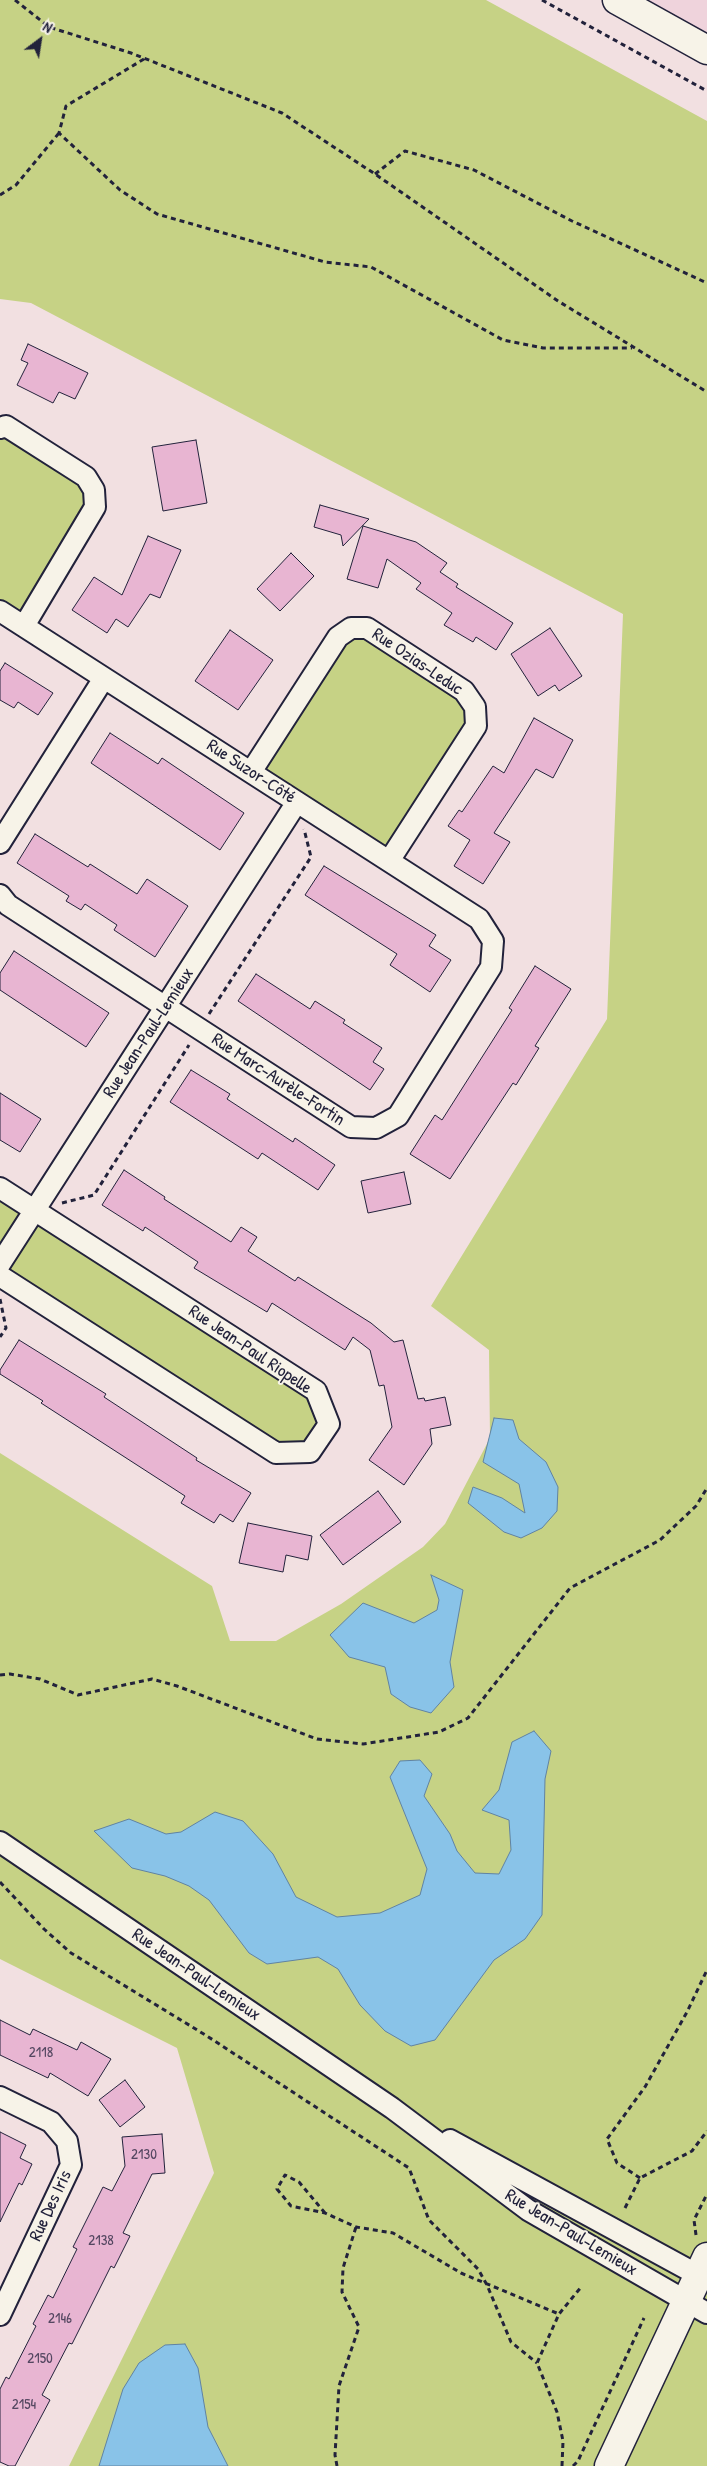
<!DOCTYPE html>
<html>
<head>
<meta charset="utf-8">
<style>
  body { margin:0 }
  #map { position:relative; width:707px; height:2466px; overflow:hidden; background:#f2e0e1; font-family:"Patrick Hand",sans-serif }
  canvas { display:block }
  .north { position:absolute; left:15px; top:15px; width:50px; height:50px; -webkit-text-stroke:4px #f7f3e8; paint-order:stroke; rotate:31deg; font-size:14px; font-weight:700; line-height:20px; text-align:center; color:#22223b }
  .north::after { content:''; display:block; margin:auto; width:18px; height:22px; background:#22223b; clip-path:polygon(50% 0,100% 100%,50% 72%,0 100%) }
</style>
</head>
<body>
<div id="map">
<canvas width="707" height="2466"></canvas>
<div class="north">N</div>
</div>
<script>
const g = document.querySelector('canvas').getContext('2d');
g.lineJoin = 'round';
function fillPath(path, color) {
  g.fillStyle = color;
  g.fill(path, 'evenodd');
}
function shape(rows) {
  const path = new Path2D();
  for (const r of rows) {
    path.moveTo(r[0], r[1]);
    for (let i = 2; i < r.length; i += 2) path.lineTo(r[i], r[i + 1]);
  }
  return path;
}
function trace(path, color, width, dash) {
  g.strokeStyle = color;
  g.lineWidth = width;
  g.lineCap = dash ? 'butt' : 'round';
  g.setLineDash(dash || []);
  g.stroke(path);
}
function label(font, color, halo, rows, align = 'center') {
  g.font = font + ' "Patrick Hand",sans-serif';
  g.lineWidth = 4;
  g.setLineDash([]);
  g.textBaseline = 'middle';
  g.strokeStyle = halo;
  g.fillStyle = color;
  for (const [text, x, y, turn = 0] of rows) {
    g.save();
    g.translate(x, y);
    g.rotate((+turn || 0) * Math.PI / 180);
    g.textAlign = isNaN(turn) ? turn : align;
    if (halo) g.strokeText(text, 0, 0);
    g.fillText(text, 0, 0);
    g.restore();
  }
}
fillPath(shape([
  [629,0,707,0,707,44]
]), '#efd3dc');
fillPath(shape([
  [0,0,486,0,707,121,707,2466,69,2466,214,2173,177,2048,0,1959,0,1453,212,1586,230,1641,276,1641,341,1604,423,1547,445,1524,490,1438,489,1350,431,1306,607,1019,623,614,31,303,0,299],
  [0,428,94,490,24,626,0,611],
  [351,628,464,691,476,726,389,861,251,772],
  [0,1188,316,1391,329,1424,310,1452,276,1453,0,1276]
]), '#c6d285');
const water = shape([
  [494,1418,513,1420,519,1439,546,1462,558,1487,557,1511,542,1528,521,1538,504,1532,468,1503,473,1487,502,1498,525,1513,519,1484,483,1462,494,1418],
  [431,1575,463,1590,450,1662,454,1687,431,1713,410,1707,391,1694,385,1667,349,1657,330,1635,363,1603,414,1623,437,1610,439,1600,431,1575],
  [534,1731,551,1751,545,1779,542,1915,525,1939,494,1960,435,2040,411,2046,385,2031,360,2005,338,1969,318,1957,267,1964,249,1953,209,1900,189,1886,165,1876,132,1868,94,1831,129,1819,166,1834,181,1832,215,1812,243,1821,273,1854,296,1897,337,1917,380,1913,420,1895,427,1869,390,1777,400,1761,420,1760,432,1774,424,1796,450,1834,457,1851,475,1873,499,1874,511,1850,509,1820,482,1810,499,1790,512,1742,534,1731],
  [185,2344,198,2368,208,2427,228,2466,99,2466,123,2389,139,2363,165,2345,185,2344]
]);
fillPath(water, '#89c3e8');
trace(water, '#6083a3', 1);
const building = shape([
  [28,344,88,373,75,399,59,392,53,403,17,385,28,363,21,360,28,344],
  [196,440,207,503,163,511,152,447,196,440],
  [320,505,369,519,343,546,341,535,314,527,320,505],
  [363,526,416,542,447,563,440,572,458,584,456,587,513,623,496,650,476,637,473,642,444,625,452,613,416,589,421,583,387,559,378,588,347,579,363,526],
  [148,536,181,550,160,598,150,594,128,627,116,619,107,633,72,610,94,577,122,595,148,536],
  [291,553,314,576,280,611,257,589,291,553],
  [550,628,582,676,559,691,555,685,538,696,511,654,550,628],
  [230,630,273,660,238,710,195,681,230,630],
  [5,663,53,693,38,715,18,702,14,708,0,700,0,671,5,663],
  [534,718,573,740,553,778,536,769,494,833,510,842,483,884,454,866,470,840,448,826,459,810,462,812,493,766,504,773,534,718],
  [110,733,158,764,162,758,244,813,220,850,91,763,110,733],
  [35,834,88,867,90,864,137,894,147,879,188,906,155,957,114,930,117,925,85,904,81,910,66,901,69,896,17,863,35,834],
  [324,866,436,935,429,946,451,960,430,992,390,965,397,954,305,895,324,866],
  [14,951,109,1013,86,1047,0,990,0,973,14,951],
  [535,966,571,989,535,1046,539,1048,516,1085,513,1083,450,1179,410,1154,435,1115,442,1120,512,1010,509,1008,535,966],
  [256,974,310,1009,315,1001,345,1020,343,1023,382,1048,373,1062,384,1069,370,1090,238,1001,256,974],
  [191,1070,230,1094,227,1099,293,1142,295,1138,335,1165,318,1190,262,1153,258,1159,170,1102,191,1070],
  [0,1093,41,1119,20,1152,0,1140,0,1093],
  [124,1170,165,1197,164,1199,231,1242,241,1227,257,1237,248,1251,295,1281,298,1277,371,1323,394,1342,403,1340,418,1399,424,1398,425,1401,445,1397,451,1425,430,1429,432,1444,404,1485,369,1460,392,1427,384,1385,379,1386,370,1350,353,1337,345,1350,272,1303,267,1312,194,1268,198,1262,145,1227,143,1231,102,1205,124,1170],
  [404,1172,411,1204,368,1213,361,1181,404,1172],
  [19,1340,106,1394,104,1397,197,1458,196,1460,251,1493,233,1522,220,1514,214,1523,181,1503,185,1496,41,1403,43,1401,0,1374,0,1370,19,1340],
  [378,1491,401,1522,343,1565,320,1535,378,1491],
  [248,1523,312,1536,308,1560,286,1555,283,1572,239,1563,248,1523],
  [0,2020,30,2035,33,2029,77,2050,81,2042,111,2059,88,2096,50,2073,48,2078,0,2055,0,2020],
  [125,2080,145,2107,120,2127,99,2100,125,2080],
  [0,2132,26,2145,20,2158,32,2164,22,2185,19,2183,0,2222,0,2132],
  [162,2134,165,2173,152,2174,123,2233,130,2236,114,2268,111,2266,72,2344,69,2343,42,2395,50,2400,15,2466,9,2466,0,2462,0,2389,6,2377,9,2379,36,2326,33,2324,48,2295,53,2298,77,2249,73,2247,103,2187,112,2191,125,2166,122,2137,162,2134]
]);
fillPath(building, '#e8b5d2');
trace(building, '#22223b', 1);
const street = shape([
  [0,428,6,426,86,477,94,490,95,507,24,626],
  [0,611,479,919,493,941,491,967,398,1116,376,1128,351,1127,8,905,0,895],
  [251,772,338,637,351,628,367,628,464,691,475,707,476,726,389,861],
  [0,843,104,678],
  [0,1188,316,1391,329,1424,310,1452,276,1453,0,1276],
  [0,1264,297,802],
  [0,1842,392,2108,528,2210,707,2313],
  [0,2097,51,2122,67,2141,71,2165,0,2315],
  [450,2140,707,2280]
]);
const secondary = shape([
  [617,0,707,50],
  [609,2466,707,2257]
]);
trace(street, '#22223b', 24);
trace(secondary, '#22223b', 31);
trace(shape([
  [15,0,49,27,131,53,282,113,375,174,558,301,707,392],
  [542,0,707,91],
  [144,59,66,106,59,133,120,190,157,214,325,262,371,267,503,340,543,348,632,348],
  [375,174,405,151,474,170,572,221,707,283],
  [0,195,16,185,59,133],
  [209,1014,311,857,304,829],
  [62,1203,94,1195,189,1045],
  [0,1299,6,1328,0,1337],
  [0,1675,10,1674,40,1679,78,1695,152,1679,177,1686,317,1739,363,1744,439,1732,468,1718,570,1588,660,1540,696,1506,707,1488],
  [0,1882,44,1929,71,1953,207,2036,409,2168,429,2220,478,2269,487,2285,511,2342,537,2363],
  [640,2178,617,2163,607,2139,645,2087,687,2012,707,1970],
  [625,2208,640,2178,692,2151,707,2131],
  [325,2213,299,2182,285,2175,277,2189,291,2206,325,2213,356,2227,393,2233,461,2273,559,2314],
  [696,2235,694,2220,707,2194],
  [337,2466,335,2455,339,2386,359,2327,342,2292,343,2268,356,2227],
  [562,2466,563,2441,557,2412,537,2363,559,2314,582,2286],
  [573,2466,578,2461,644,2318]
]), '#22223b', 3, [5, 4]);
trace(street, '#f7f3e8', 20);
trace(secondary, '#f7f3e8', 28);
label('15px', '#544761', null, [
  ["2118",41,2053],
  ["2130",144,2155],
  ["2138",101,2241],
  ["2146",60,2319],
  ["2150",40,2359],
  ["2154",24,2405]
]);
label('18px', '#22223b', '#f7f3e8', [
  ["Rue Ozias-Leduc",417,662,34],
  ["Rue Suzor-Côté",251,772,33],
  ["Rue Jean-Paul-Lemieux",149,1033,-57],
  ["Rue Marc-Aurèle-Fortin",278,1080,33],
  ["Rue Jean-Paul Riopelle",250,1350,34],
  ["Rue Jean-Paul-Lemieux",196,1975,34],
  ["Rue Des Iris",51,2206,-65],
  ["Rue Jean-Paul-Lemieux",571,2233,31]
]);
</script>
</body>
</html>
